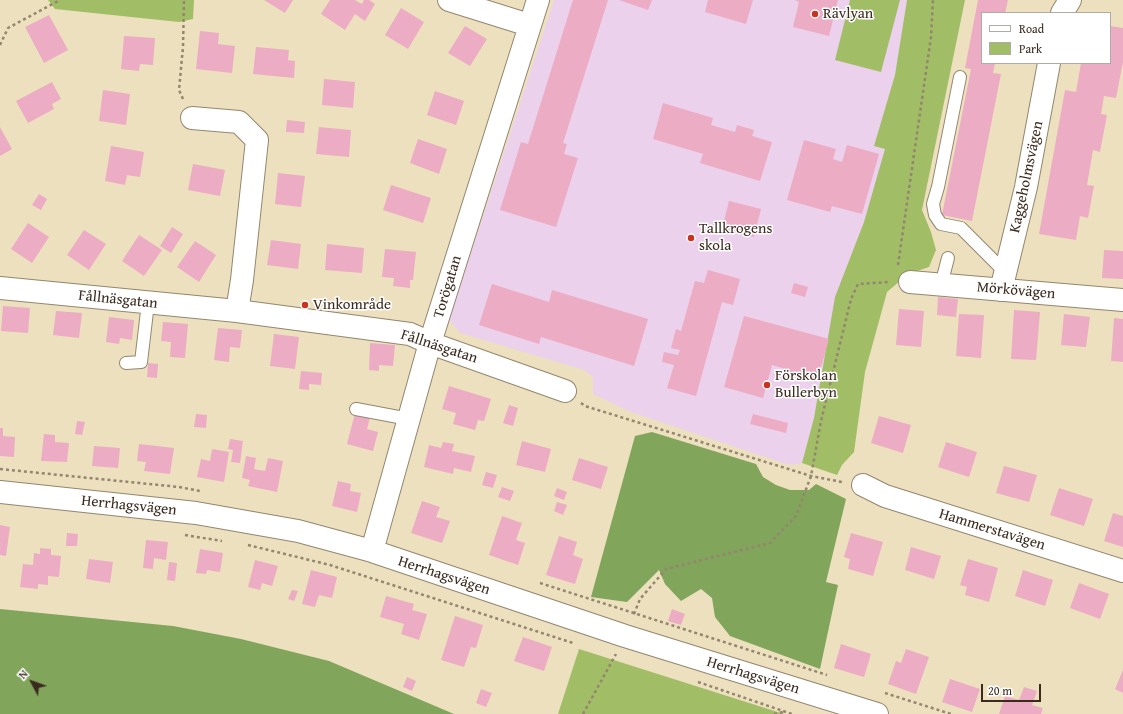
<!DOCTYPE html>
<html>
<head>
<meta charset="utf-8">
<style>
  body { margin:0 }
  #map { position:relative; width:1123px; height:714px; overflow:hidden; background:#ede0bf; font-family:"Gentium Book Plus",serif }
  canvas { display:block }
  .legend { position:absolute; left:981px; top:12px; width:130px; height:52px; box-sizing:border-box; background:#fff; border:1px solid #b1aaa5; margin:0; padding:5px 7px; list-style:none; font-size:12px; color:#3b2a1e }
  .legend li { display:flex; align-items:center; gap:8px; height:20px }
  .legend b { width:20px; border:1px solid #b1aaa5 }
  .north { position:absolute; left:12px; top:662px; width:40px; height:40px; -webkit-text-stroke:3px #fff; paint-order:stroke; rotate:311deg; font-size:11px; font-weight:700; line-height:16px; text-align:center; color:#3b2a1e }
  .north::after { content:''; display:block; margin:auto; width:14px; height:18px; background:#3b2a1e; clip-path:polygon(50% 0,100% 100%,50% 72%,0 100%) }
  .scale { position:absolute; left:981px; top:684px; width:60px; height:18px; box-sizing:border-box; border:2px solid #3b2a1e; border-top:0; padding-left:5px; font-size:12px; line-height:14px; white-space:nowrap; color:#3b2a1e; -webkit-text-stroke:3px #fff; paint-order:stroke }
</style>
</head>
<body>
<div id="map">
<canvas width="1123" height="714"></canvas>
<ul class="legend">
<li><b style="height:5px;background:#fff"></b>Road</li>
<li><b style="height:11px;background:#a1be66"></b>Park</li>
</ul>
<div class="north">N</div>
<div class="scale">20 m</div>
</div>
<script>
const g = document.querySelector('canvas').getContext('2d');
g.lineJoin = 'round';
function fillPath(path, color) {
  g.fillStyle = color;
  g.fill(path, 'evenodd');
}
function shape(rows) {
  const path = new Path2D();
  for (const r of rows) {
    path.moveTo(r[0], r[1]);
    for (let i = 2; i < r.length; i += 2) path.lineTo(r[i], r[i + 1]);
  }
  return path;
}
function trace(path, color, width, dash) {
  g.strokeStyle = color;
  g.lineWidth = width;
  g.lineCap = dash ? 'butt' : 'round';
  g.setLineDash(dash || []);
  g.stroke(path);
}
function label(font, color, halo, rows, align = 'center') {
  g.font = font + ' "Gentium Book Plus",serif';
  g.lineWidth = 3;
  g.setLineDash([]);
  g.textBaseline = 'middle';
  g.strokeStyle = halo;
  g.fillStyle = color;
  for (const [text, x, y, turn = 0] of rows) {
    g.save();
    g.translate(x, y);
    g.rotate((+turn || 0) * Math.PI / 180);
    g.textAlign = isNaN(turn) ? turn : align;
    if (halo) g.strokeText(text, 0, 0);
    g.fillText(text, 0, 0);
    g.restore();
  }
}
fillPath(shape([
  [554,0,937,0,802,463,794,465,783,463,631,412,593,394,593,377,584,370,460,333,449,320]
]), '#ebd1ec');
fillPath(shape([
  [48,0,194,0,193,19,179,22,55,9],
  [850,0,900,0,881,72,835,60],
  [907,0,965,0,922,210,931,232,936,250,929,267,908,274,887,292,865,372,854,452,842,465,837,475,802,463,814,418,835,297,864,222,885,149,874,146,895,75],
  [579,649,784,714,558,714]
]), '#a1be66');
fillPath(shape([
  [652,432,756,464,763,477,776,485,790,490,809,490,816,484,846,499,826,582,838,585,820,669,730,636,715,617,712,598,701,589,681,601,665,584,659,570,627,602,591,597,635,436],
  [0,609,173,626,241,639,329,661,454,714,0,714]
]), '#80a55b');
fillPath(shape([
  [264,0,293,0,285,13],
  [330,0,355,0,362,4,364,0,369,0,375,4,365,21,355,14,345,30,321,14],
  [573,0,608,0,563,143,567,144,564,154,578,158,556,227,500,210,521,142,528,144],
  [619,0,652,0,648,10],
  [708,0,753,0,746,24,705,12],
  [795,0,838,0,829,36,793,27,799,2],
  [978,0,1008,0,1005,13,982,13,982,63,995,63,993,73,1001,74,972,221,942,215,971,69,965,68],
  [401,8,424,22,408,49,385,35],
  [49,15,68,50,44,63,25,27],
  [465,26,487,39,470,66,448,53],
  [1110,26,1123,28,1123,62,1116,98,1104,96,1101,114,1107,115,1100,152,1093,150,1087,185,1094,186,1088,218,1080,216,1076,240,1039,234,1065,90,1076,92,1081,63,1110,63],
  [200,31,219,33,218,44,235,46,232,73,196,69],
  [124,36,155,38,153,65,140,64,139,71,121,69],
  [256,47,289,50,288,60,295,61,294,78,253,74],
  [324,79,355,82,353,108,322,105],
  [52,82,61,99,52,104,54,109,28,123,16,101],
  [103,90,130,94,126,125,99,121],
  [435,91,464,101,456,125,427,115],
  [663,103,713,118,711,125,735,132,737,125,754,130,752,136,772,142,760,181,700,163,703,154,653,139],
  [287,120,305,122,304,133,286,132],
  [0,127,12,149,0,156],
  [319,127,351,130,349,157,316,154],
  [418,139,447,149,439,174,410,163],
  [804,140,836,149,833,159,842,162,847,145,879,154,862,214,832,206,830,212,787,200],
  [111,146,144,152,140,177,127,175,125,185,105,181],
  [193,164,225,170,220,196,188,190],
  [278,173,305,176,301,207,275,204],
  [391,185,431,198,423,223,383,210],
  [39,194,47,199,41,210,32,205],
  [729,201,761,209,754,237,722,229],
  [28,223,49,237,32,263,11,249],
  [172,227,183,234,171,253,160,246],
  [84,230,106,244,89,270,67,255],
  [139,235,162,250,144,276,122,261],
  [271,240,301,244,298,269,267,265],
  [195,241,216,255,199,282,177,267],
  [327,244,364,248,362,273,325,270],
  [385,249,416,252,413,280,410,280,410,288,393,286,394,278,382,277],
  [1104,250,1123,251,1123,279,1102,278],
  [708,270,740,279,733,305,722,302,696,396,667,388,674,365,662,362,664,352,678,355,680,350,671,348,676,329,681,331,695,281,704,283],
  [794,283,808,287,805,297,791,293],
  [492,284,549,302,552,290,648,319,634,366,541,337,539,344,479,325],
  [938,297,958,299,956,317,937,315],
  [3,306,30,308,28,333,1,331],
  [899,309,924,311,921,347,896,345],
  [1014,310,1040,312,1036,360,1011,359],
  [56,311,82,313,79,338,53,335],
  [959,314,984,315,981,358,956,356],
  [1064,314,1090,317,1086,347,1061,345],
  [744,316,829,339,817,382,788,374,789,370,772,365,763,398,724,387],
  [109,317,134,320,132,340,120,338,119,344,106,342],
  [1114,318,1123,319,1123,362,1111,361],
  [163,322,188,324,185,358,170,357,171,342,161,341],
  [218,328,242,330,240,348,230,347,229,362,214,360],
  [274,334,299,337,295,369,270,366],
  [370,343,395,345,393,366,379,365,379,371,369,370],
  [148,363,158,364,157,378,147,377],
  [301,371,322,373,321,385,309,384,309,390,299,389],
  [449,386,491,399,484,421,478,420,475,430,453,424,456,413,442,409],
  [509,405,518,408,513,426,503,423],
  [355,413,370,417,367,429,378,432,373,451,347,444],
  [196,414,207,415,206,428,194,427],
  [753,414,788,423,786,433,750,424],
  [879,416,911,425,903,453,871,443],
  [77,421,85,422,82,435,75,434],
  [0,428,3,428,3,436,15,437,14,457,0,456],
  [44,434,55,435,55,442,69,443,67,462,41,461],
  [230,439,243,441,240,463,231,462,233,450,228,449],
  [522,441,551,449,545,472,516,465],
  [443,442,454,444,452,451,475,456,471,472,454,468,453,474,424,467,429,445,441,448],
  [946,442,977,452,969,477,938,467],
  [139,444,174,448,170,474,144,471,146,462,137,461],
  [94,446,120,448,118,468,92,466],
  [212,449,229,452,224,482,197,477,201,459,210,461],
  [246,456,256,458,254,469,265,471,268,458,283,461,277,492,248,486,250,480,242,478],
  [579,458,608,467,601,489,572,480],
  [1004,466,1037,475,1029,502,996,493],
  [486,472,497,475,493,488,482,485],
  [338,481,351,484,350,491,361,493,357,512,332,506],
  [502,487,514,491,510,501,498,497],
  [557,488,567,492,564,500,554,496],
  [1059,488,1093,499,1084,526,1050,515],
  [422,501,440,507,436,517,450,521,442,543,411,533],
  [557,502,567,505,563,515,554,511],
  [1113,513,1123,516,1123,547,1104,541],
  [502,516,522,523,516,540,525,543,518,565,489,555],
  [0,525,10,527,6,556,0,555],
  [67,533,78,534,77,546,66,546],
  [851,533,883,542,873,576,848,569,850,559,844,557],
  [559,536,577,542,573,555,583,559,575,584,546,575],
  [146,540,168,542,166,560,154,558,153,569,143,568],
  [911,547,941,556,934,579,905,570],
  [40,548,51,549,51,555,61,556,59,577,48,576,48,585,38,584,38,589,20,587,23,564,33,565,34,553,40,554],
  [200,549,223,553,220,572,207,570,206,574,196,573],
  [89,559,113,562,110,583,86,579],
  [968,559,998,568,989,602,965,595,967,587,960,585],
  [255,560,278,566,272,586,262,583,260,590,248,587],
  [169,562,177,563,175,581,167,580],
  [311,570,337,577,332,598,319,595,315,607,302,604],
  [1023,570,1053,580,1045,606,1015,596],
  [1079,583,1109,594,1100,619,1070,608],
  [292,590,298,591,294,601,288,599],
  [386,596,414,604,412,610,427,614,419,640,401,634,404,624,380,617],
  [672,609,685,614,681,625,668,621],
  [455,616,483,625,476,648,471,647,464,667,441,660],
  [523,637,552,647,544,671,514,661],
  [841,644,871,654,864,677,834,668],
  [906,649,929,657,916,694,888,684,896,661,901,663],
  [1123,670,1123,693,1115,689],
  [407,677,416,681,412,691,403,687],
  [950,679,980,689,972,712,942,702],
  [1024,687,1037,691,1032,705,1043,708,1041,714,999,714,1005,696,1019,700],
  [481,689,492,693,486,707,476,703]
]), '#ecacc3');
const lane = shape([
  [960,77,938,187,933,204,935,215,941,224,961,228,1005,272],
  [941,285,948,258],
  [126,363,141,362,148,303],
  [356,409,409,419]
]);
const street = shape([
  [449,0,529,25],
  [1062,13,1070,0],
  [192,118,239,122,257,140,242,280,237,311],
  [910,282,1123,300],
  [0,288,237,311,410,334,430,343,565,391],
  [1001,290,1026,187,1049,63],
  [863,485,885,496,1123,571],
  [0,492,196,513,298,531,372,551,625,636,877,714],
  [372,551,430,343,538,0]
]);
trace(lane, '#94856e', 14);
trace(street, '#94856e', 24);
trace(shape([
  [0,45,8,28,60,0],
  [183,99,179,90,183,47,184,0],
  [898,265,931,37,933,0],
  [581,403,585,406,811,476,842,482],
  [0,469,179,487,200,491],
  [185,535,222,541],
  [248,545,330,565,573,643],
  [540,583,827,675],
  [634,614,640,599,666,569,770,543,796,516,811,476,821,421,851,299,858,284,889,282],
  [698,682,792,714],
  [885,693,951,714],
  [583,714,616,654],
  [774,714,783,712]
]), '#94856e', 2.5, [3, 3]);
trace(lane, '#fff', 12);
trace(street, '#fff', 22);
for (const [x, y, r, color] of [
  [815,14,4,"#c8321e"],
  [691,238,4,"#c8321e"],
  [305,305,4,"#c8321e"],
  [767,385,4,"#c8321e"]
]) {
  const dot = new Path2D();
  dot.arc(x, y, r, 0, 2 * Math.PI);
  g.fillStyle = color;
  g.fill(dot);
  trace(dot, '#fff', 1.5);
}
label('15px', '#3b2a1e', '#fff', [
  ["Rävlyan",823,14],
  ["Tallkrogens",699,229],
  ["skola",699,246],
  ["Vinkområde",313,305],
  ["Förskolan",775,376],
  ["Bullerbyn",775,393]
], 'left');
label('15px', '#3b2a1e', '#fff', [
  ["Kaggeholmsvägen",1027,177,-78],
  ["Torögatan",448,287,-73],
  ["Mörkövägen",1016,291,5],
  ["Fållnäsgatan",118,300,6],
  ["Fållnäsgatan",439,347,18],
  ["Herrhagsvägen",129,506,6],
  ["Hammerstavägen",992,530,17],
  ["Herrhagsvägen",444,576,18],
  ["Herrhagsvägen",753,676,17]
]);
</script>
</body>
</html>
